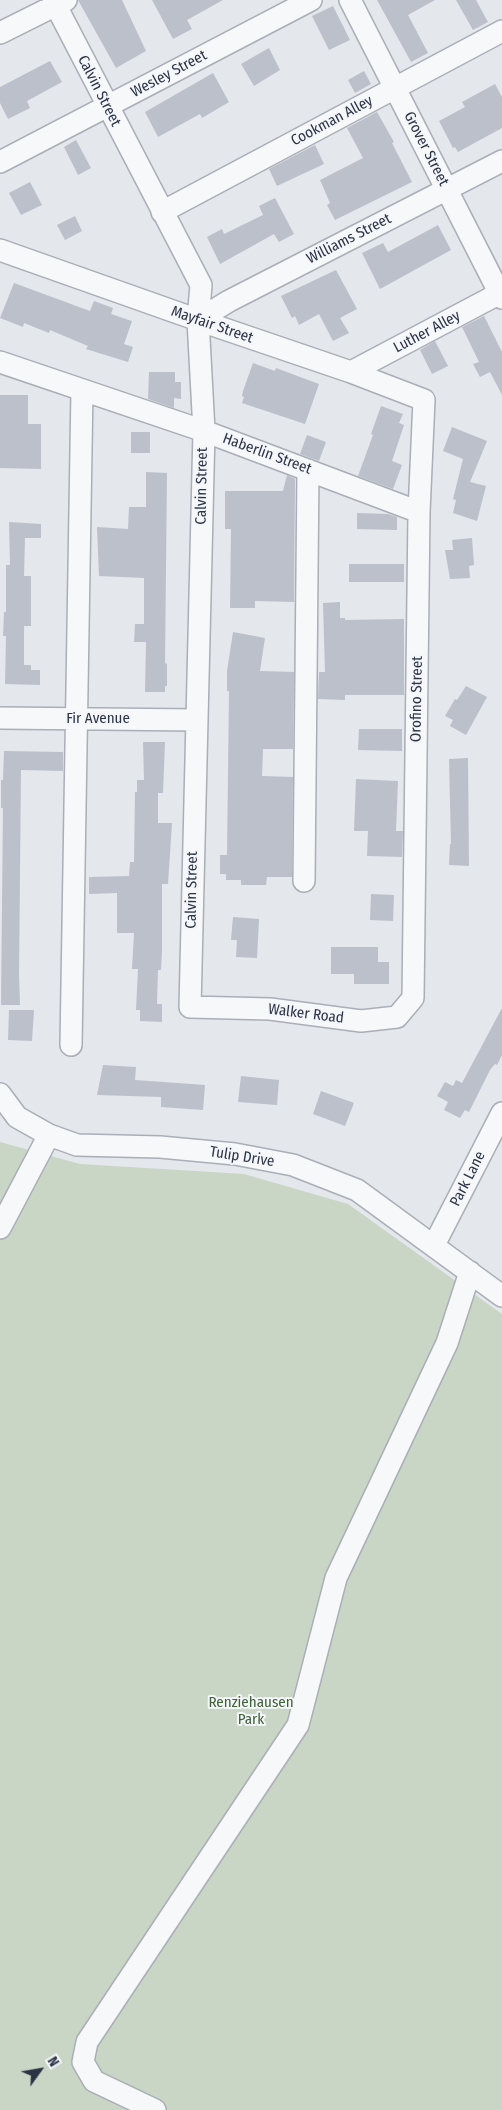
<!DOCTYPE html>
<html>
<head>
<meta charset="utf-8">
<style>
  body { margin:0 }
  #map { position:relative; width:502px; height:2110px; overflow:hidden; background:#e4e7ec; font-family:"Fira Sans Condensed",sans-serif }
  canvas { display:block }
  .north { position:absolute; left:15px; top:2045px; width:50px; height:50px; -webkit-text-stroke:4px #f4f6f9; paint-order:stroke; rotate:58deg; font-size:14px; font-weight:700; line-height:20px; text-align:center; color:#2b3445 }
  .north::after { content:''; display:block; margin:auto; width:18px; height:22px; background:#2b3445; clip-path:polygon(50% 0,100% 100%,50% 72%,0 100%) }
</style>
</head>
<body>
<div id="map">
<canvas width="502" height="2110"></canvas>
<div class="north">N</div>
</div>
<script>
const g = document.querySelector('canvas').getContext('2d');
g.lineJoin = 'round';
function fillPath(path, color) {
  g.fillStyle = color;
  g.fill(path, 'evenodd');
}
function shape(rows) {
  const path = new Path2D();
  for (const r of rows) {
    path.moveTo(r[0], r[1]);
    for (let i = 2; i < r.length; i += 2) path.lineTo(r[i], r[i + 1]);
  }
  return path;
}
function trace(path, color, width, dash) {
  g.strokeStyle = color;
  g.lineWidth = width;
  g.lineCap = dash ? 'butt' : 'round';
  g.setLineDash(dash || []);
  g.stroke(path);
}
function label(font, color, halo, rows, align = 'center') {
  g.font = font + ' "Fira Sans Condensed",sans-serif';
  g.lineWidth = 4;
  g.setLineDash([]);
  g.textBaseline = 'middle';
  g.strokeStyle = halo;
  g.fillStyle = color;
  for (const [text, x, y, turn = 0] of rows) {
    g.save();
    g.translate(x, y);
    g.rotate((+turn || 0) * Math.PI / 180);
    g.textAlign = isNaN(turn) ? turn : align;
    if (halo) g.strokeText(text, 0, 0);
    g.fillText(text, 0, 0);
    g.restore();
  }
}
fillPath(shape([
  [0,1142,80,1164,244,1174,348,1204,502,1314,502,2110,0,2110]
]), '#c9d6c5');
fillPath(shape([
  [78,0,122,0,146,51,116,68],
  [152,0,223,0,187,20,192,29,173,39],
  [377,0,435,0,408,15,428,53,411,62],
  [456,0,476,0,488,22,473,30],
  [333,6,350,40,329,50,312,16],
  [269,48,280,70,254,86,241,64],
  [50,61,62,82,27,101,30,108,8,119,0,103,0,87],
  [364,71,371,84,355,93,348,80],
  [213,73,229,102,202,118,200,114,158,137,145,112],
  [495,84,502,97,502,128,458,152,455,147,453,148,439,121,465,107,462,102],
  [377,112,394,142,392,143,412,182,335,220,327,205,330,203,320,180,363,158,347,128],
  [76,140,91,168,78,175,64,147],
  [315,145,324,164,277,186,269,169],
  [30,182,42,205,21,215,9,193],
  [275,198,294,234,279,242,274,234,220,264,207,237,222,229,224,234,263,215,259,206],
  [75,216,82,231,65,240,57,225],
  [438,225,451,250,380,289,362,253,383,243,388,252],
  [336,270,357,309,340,318,349,333,333,341,319,314,299,325,295,316,292,318,281,296],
  [14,283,90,311,94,301,113,308,111,314,132,321,124,344,133,347,128,362,86,349,88,346,50,330,49,333,24,323,23,327,0,318],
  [484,316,502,352,502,395,490,372,480,377,473,364,479,362,462,327],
  [435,341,448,366,432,374,420,350],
  [253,363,275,371,276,368,319,384,305,424,242,403,244,397,242,396,243,391],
  [149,372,175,372,175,382,181,382,181,399,174,398,174,408,148,399],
  [0,395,28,395,28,424,41,424,41,469,0,468],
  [381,406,403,414,399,423,404,425,392,461,402,465,393,489,358,476,373,435,371,434],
  [452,427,487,441,470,482,486,486,477,521,453,513,456,500,453,499,463,459,443,451],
  [131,432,150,432,150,453,131,453],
  [307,435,326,442,319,461,300,454],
  [146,472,167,473,165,663,167,664,167,686,165,686,165,692,145,692,146,642,134,642,135,624,144,624,144,578,99,576,97,527,128,529,129,507,146,507],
  [287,475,295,479,294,602,255,601,255,608,230,608,231,529,225,529,225,491,283,491],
  [357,513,388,514,397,517,397,530,357,529],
  [9,522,41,524,41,538,25,538,24,576,31,576,31,626,24,626,24,665,31,665,31,670,40,670,40,685,5,684,6,636,3,636,4,612,6,612,6,565,10,565],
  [472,538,474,565,469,566,470,578,450,579,445,550,453,550,452,540],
  [349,564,404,564,404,582,349,582],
  [340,602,340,618,345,618,345,620,404,619,404,695,345,695,345,700,318,699,319,672,325,672,323,603],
  [233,632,265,638,260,671,294,672,293,749,263,749,262,776,293,777,292,877,267,877,266,885,241,885,241,880,226,880,226,874,220,874,220,855,227,855,229,691,227,691,227,671],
  [466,686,487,697,466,735,450,726,453,720,445,716,455,699,457,700],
  [359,729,402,729,402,751,358,750],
  [143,742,165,742,163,793,158,793,158,823,172,823,168,884,162,884,162,950,161,970,158,970,157,1004,162,1004,162,1022,140,1021,140,1010,136,1010,138,969,132,969,134,933,117,933,117,893,89,894,89,877,129,876,130,862,134,862,135,792,137,792,137,780,144,780],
  [4,751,63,752,63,771,21,770,19,976,20,1005,1,1005,3,808,1,808,1,780,3,780],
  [468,758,469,866,449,865,450,844,451,844,449,759],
  [356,779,398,781,396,831,403,831,402,857,367,856,368,831,354,831],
  [371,894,394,895,393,921,370,920],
  [233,917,259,919,257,958,236,957,237,940,231,940],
  [331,947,378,947,378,962,389,962,389,984,354,984,354,974,331,974],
  [502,1008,502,1055,497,1065,495,1064,490,1070,469,1112,465,1110,460,1118,444,1110,448,1102,437,1096,445,1082,453,1086,456,1080,462,1083],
  [9,1010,34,1010,32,1041,8,1040],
  [103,1065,136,1067,135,1080,205,1085,203,1110,161,1107,161,1097,97,1095],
  [241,1076,279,1080,277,1105,238,1102],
  [321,1091,354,1103,345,1126,313,1114]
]), '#bbc0ca');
const minor = shape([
  [350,0,502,298],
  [0,33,66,0],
  [0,162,311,0],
  [162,212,502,31],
  [0,250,198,320,351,372,424,400,419,512,413,998,397,1017,361,1021,270,1009,190,1007,204,431,198,320,201,285,53,0],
  [198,320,229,301,502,161],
  [0,362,204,431,419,512],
  [351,372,502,292],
  [0,718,197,720],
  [304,881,308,470],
  [71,1045,82,390],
  [0,1094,17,1117,49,1135,77,1145,160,1147,235,1154,293,1165,357,1190,502,1296],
  [0,1228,49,1135],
  [434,1245,502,1113],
  [155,2110,94,2081,83,2062,87,2042,298,1725,336,1578,447,1343,470,1272]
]);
trace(minor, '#a9aeb7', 24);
trace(minor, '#f7f8fa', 21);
label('15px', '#2b3445', '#f4f6f9', [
  ["Wesley Street",169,74,-28],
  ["Calvin Street",99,91,63],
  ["Cookman Alley",332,121,-28],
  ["Grover Street",426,149,63],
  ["Williams Street",349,239,-27],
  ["Mayfair Street",212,325,19],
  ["Luther Alley",427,332,-28],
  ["Haberlin Street",267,454,20],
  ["Calvin Street",202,486,-89],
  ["Orofino Street",417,699,-89],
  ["Fir Avenue",98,719],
  ["Calvin Street",192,890,-89],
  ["Walker Road",306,1014,7],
  ["Tulip Drive",242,1157,9],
  ["Park Lane",468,1179,-63]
]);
label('15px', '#3f6138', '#f4f6f9', [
  ["Renziehausen",251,1703],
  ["Park",251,1720]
]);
</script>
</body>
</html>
